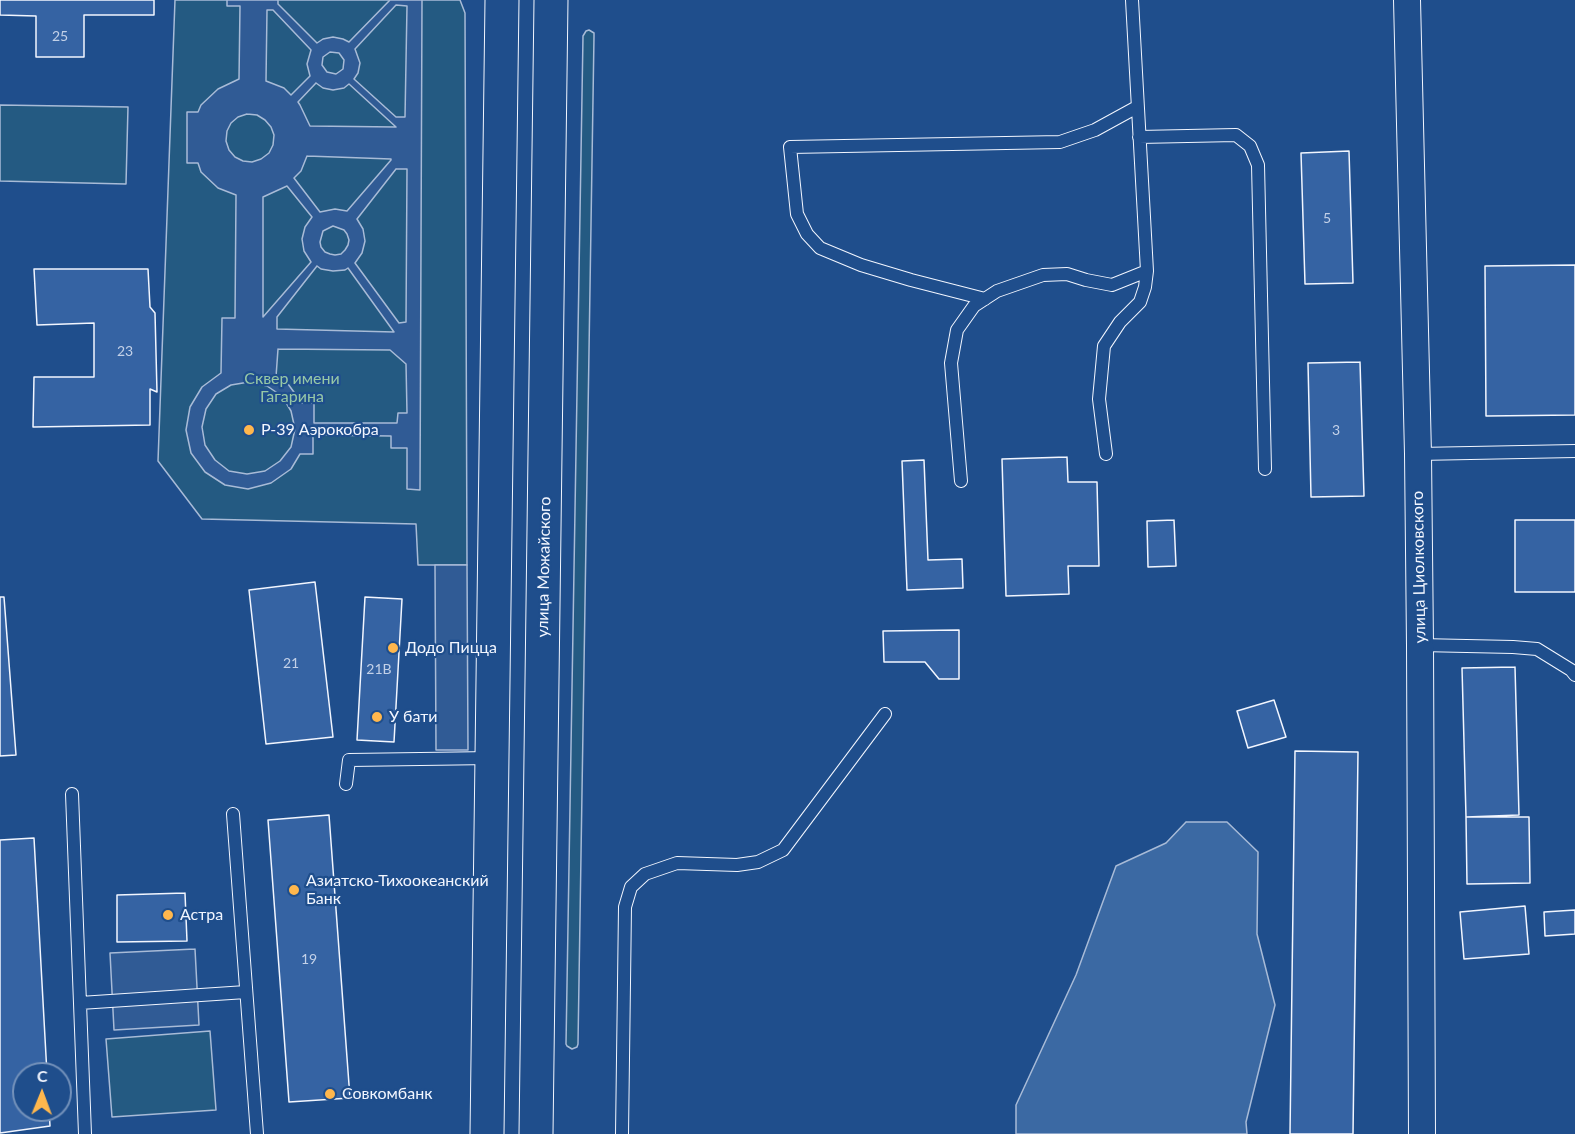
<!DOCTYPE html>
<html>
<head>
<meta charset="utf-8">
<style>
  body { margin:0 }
  #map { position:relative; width:1575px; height:1134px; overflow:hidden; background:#1f4e8c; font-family:Lato,sans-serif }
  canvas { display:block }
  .north { position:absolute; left:12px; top:1062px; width:60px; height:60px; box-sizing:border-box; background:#1f4e8c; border:2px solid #7391ba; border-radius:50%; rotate:1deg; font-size:16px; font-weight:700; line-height:24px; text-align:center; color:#f2f6ff }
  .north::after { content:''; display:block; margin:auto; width:21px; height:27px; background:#ffb74d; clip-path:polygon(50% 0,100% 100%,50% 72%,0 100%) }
</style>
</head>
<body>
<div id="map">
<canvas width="1575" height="1134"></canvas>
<div class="north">С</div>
</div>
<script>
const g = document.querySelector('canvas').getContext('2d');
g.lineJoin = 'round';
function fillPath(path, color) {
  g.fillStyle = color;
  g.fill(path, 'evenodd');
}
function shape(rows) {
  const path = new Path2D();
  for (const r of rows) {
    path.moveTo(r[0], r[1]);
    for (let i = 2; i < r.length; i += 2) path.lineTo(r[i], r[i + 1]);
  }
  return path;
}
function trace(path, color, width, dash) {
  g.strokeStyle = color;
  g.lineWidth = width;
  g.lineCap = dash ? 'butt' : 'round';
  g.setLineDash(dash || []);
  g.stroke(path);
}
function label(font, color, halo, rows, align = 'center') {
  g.font = font + ' Lato,sans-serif';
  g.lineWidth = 4.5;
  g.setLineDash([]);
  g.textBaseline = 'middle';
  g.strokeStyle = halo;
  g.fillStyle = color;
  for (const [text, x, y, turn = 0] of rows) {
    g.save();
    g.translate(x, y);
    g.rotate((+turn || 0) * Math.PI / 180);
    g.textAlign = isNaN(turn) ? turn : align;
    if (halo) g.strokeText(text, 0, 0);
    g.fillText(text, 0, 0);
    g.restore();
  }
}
const green = shape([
  [175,0,460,0,465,13,467,565,418,565,416,524,202,519,158,461,175,0],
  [589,30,594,33,594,36,578,1044,577,1047,572,1049,567,1046,566,1044,583,36,586,31,589,30],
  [0,105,128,107,126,184,0,181,0,105],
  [210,1031,216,1110,112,1117,106,1039,210,1031]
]);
fillPath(green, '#245a82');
trace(green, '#a8bbd7', 1.5);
const parking = shape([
  [227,0,278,0,278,4,317,43,323,39,333,37,343,39,349,42,390,0,422,0,420,490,407,489,407,448,391,448,391,436,313,435,313,454,300,454,291,469,271,483,248,489,225,485,205,472,191,453,186,430,190,407,202,387,221,373,222,318,235,318,236,195,218,188,201,172,198,163,187,163,187,112,198,112,201,105,218,89,239,79,240,6,227,6,227,0],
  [396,5,407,6,405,117,396,117,354,79,358,73,360,63,355,49,396,5],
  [267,10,273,10,311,50,307,64,310,76,291,95,284,88,266,81,267,10],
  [330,52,339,53,344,60,343,69,336,74,327,72,322,65,323,57,330,52],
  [316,83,323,88,333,90,344,88,349,84,396,127,310,126,300,105,298,102,316,83],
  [247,114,257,115,265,120,271,127,274,135,273,145,269,153,261,159,252,162,243,161,235,157,229,150,226,141,227,131,231,123,238,117,247,114],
  [307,156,391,159,391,160,347,211,335,209,320,212,294,178,301,171,307,156],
  [396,169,407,169,406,322,399,323,355,263,362,253,365,241,363,229,357,219,396,169],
  [287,186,312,217,305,227,302,239,304,251,311,262,263,317,263,197,287,186],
  [333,226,344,230,347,234,349,240,348,245,345,250,341,254,335,255,330,254,325,252,321,247,320,242,323,231,333,226],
  [317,266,321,269,333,271,345,270,348,268,394,332,277,329,277,317,317,266],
  [278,349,390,350,406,364,407,413,398,413,397,423,314,423,314,403,302,403,288,384,276,377,278,349],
  [249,382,267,386,282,396,291,411,295,429,291,447,280,461,265,471,247,474,229,471,215,460,205,445,202,427,206,409,216,394,231,385,249,382],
  [435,565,467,565,468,750,436,750,435,565],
  [195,949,199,1025,114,1030,110,953,195,949]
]);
fillPath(parking, '#305b95');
trace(parking, '#a8bbd7', 1.5);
const water = shape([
  [1186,822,1227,822,1258,852,1257,934,1275,1005,1246,1122,1247,1134,1016,1134,1016,1105,1076,975,1116,866,1166,843,1186,822]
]);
fillPath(water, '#3b69a3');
trace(water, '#a8bbd7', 1.5);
const building = shape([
  [0,0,154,0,154,15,84,15,84,57,36,57,36,16,0,15,0,0],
  [1349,151,1353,283,1305,284,1301,153,1349,151],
  [1575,265,1575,415,1486,416,1485,266,1575,265],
  [34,269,148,269,150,307,155,313,157,392,150,389,150,425,33,427,34,377,94,377,94,323,37,325,34,269],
  [1360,362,1364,496,1311,497,1308,363,1360,362],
  [1067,457,1068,482,1097,482,1099,566,1068,566,1069,594,1006,596,1002,459,1067,457],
  [924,460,928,560,962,559,963,588,907,590,902,461,924,460],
  [1174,520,1176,566,1148,567,1147,521,1174,520],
  [1515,520,1575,520,1575,592,1515,592,1515,520],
  [315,582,333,737,266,744,249,590,315,582],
  [0,597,4,597,16,755,0,756,0,597],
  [365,597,402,599,394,742,357,740,365,597],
  [959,630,959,679,939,679,925,662,884,662,883,631,959,630],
  [1515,667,1519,815,1466,817,1462,668,1515,667],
  [1274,700,1286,737,1248,748,1237,711,1274,700],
  [1295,751,1358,752,1353,1134,1290,1134,1295,751],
  [329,815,350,1098,289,1102,268,820,329,815],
  [1466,817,1529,817,1530,883,1467,884,1466,817],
  [34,838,47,1074,24,1074,24,1110,49,1110,50,1126,0,1133,0,840,34,838],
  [185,893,187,941,117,942,117,895,185,893],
  [1525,906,1529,954,1464,959,1460,912,1525,906],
  [1575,910,1575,934,1545,936,1544,912,1575,910]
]);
fillPath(building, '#3563a3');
trace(building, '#f2f6ff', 1.5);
const service = shape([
  [1139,137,1236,135,1250,146,1258,165,1265,469],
  [985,299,911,280,861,265,820,248,807,234,797,214,790,147,1060,142,1095,130,1137,107],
  [1106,454,1099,399,1104,346,1120,322,1140,302,1145,287,1147,271,1132,0],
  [1418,454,1575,451],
  [961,481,951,363,957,330,974,306,997,291,1043,275,1067,274,1086,280,1112,285,1147,271],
  [1420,645,1513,647,1537,649,1571,670,1575,675],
  [346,784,349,760,492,758],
  [72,794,85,1134],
  [233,814,257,1134],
  [80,1003,246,992],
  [622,1134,625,907,631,887,645,874,677,863,737,865,758,862,783,850,885,714]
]);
const minor = shape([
  [1407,0,1418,454,1420,645,1422,1134]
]);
const primary = shape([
  [487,1134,502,0],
  [536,1134,551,0]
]);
trace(service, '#f2f6ff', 14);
trace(minor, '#f2f6ff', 28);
trace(primary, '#f2f6ff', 35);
trace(service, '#1f4e8c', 12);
trace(minor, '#1f4e8c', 26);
trace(primary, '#1f4e8c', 33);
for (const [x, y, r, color] of [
  [249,430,6,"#ffb74d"],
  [393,648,6,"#ffb74d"],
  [377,717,6,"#ffb74d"],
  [294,890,6,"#ffb74d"],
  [168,915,6,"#ffb74d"],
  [330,1094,6,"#ffb74d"]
]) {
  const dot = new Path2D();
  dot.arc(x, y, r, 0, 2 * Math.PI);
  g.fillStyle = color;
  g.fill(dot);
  trace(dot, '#1f4e8c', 2);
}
label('14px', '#c3d1e8', null, [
  ["25",60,36],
  ["5",1327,218],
  ["23",125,351],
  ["3",1336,430],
  ["21",291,663],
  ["21В",379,669],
  ["19",309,959]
]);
label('16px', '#97c8a6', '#1f4e8c', [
  ["Сквер имени",292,379],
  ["Гагарина",292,397]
]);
label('16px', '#f2f6ff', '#1f4e8c', [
  ["P-39 Аэрокобра",261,430],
  ["Додо Пицца",405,648],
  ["У бати",389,717],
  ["Азиатско-Тихоокеанский",306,881],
  ["Банк",306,899],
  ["Астра",180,915],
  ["Совкомбанк",342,1094]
], 'left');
label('16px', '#f2f6ff', '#1f4e8c', [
  ["улица Можайского",544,567,-89],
  ["улица Циолковского",1419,567,-91]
]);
</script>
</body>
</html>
